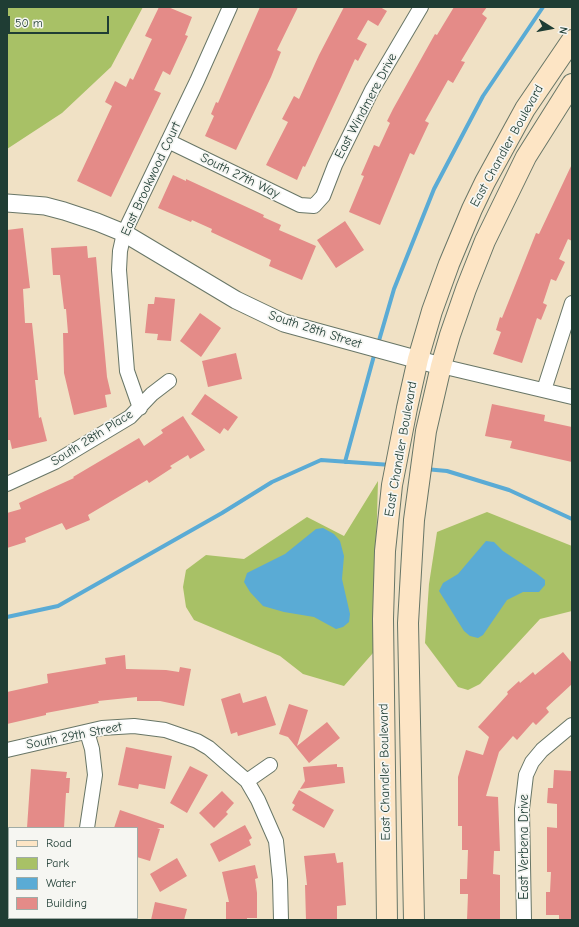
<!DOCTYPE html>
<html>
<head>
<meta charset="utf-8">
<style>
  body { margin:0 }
  #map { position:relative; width:579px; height:927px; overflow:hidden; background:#f0e1c5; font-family:"Comic Neue",sans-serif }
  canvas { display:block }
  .frame { position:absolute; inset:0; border:8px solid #1f3d34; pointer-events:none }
  .legend { position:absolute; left:8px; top:827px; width:130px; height:92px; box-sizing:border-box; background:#f6f6f2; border:1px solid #a0aca6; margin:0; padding:5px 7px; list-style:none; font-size:12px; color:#1f3d34 }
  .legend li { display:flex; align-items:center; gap:8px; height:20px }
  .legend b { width:20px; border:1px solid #a0aca6 }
  .north { position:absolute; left:531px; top:8px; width:40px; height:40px; -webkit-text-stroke:3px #f6f6f2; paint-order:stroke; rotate:101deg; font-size:11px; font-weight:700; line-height:16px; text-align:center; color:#1f3d34 }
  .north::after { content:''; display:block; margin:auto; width:14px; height:18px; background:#1f3d34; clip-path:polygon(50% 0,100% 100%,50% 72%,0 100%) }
  .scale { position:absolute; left:8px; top:16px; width:101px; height:18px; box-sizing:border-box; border:2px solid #1f3d34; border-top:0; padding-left:5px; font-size:12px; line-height:14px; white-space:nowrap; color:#1f3d34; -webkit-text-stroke:3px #f6f6f2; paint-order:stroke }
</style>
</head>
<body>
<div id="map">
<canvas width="579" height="927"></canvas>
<div class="frame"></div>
<ul class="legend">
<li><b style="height:5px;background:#fde5c5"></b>Road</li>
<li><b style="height:11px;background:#a8c166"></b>Park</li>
<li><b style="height:11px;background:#5aabd5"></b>Water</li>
<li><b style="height:11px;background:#e48b88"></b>Building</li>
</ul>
<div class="north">N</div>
<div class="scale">50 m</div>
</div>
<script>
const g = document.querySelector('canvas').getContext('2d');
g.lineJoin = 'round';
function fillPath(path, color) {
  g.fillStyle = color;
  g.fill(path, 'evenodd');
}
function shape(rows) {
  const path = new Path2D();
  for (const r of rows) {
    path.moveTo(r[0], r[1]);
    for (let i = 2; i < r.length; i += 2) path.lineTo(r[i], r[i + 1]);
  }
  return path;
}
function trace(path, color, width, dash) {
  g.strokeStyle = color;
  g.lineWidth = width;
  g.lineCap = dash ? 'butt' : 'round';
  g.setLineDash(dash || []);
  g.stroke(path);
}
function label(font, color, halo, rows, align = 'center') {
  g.font = font + ' "Comic Neue",sans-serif';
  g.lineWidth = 3.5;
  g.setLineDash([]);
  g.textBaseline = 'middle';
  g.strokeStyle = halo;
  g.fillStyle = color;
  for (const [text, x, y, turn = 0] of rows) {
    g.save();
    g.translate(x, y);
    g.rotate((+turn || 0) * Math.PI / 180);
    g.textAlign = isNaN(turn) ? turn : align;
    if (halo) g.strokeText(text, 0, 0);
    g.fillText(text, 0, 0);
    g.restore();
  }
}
fillPath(shape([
  [7,7,143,7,111,67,62,113,7,149],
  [378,481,373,653,344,686,303,674,280,656,194,620,186,607,183,587,186,570,206,555,244,559,307,517,344,536],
  [487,512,572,546,572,611,540,619,480,684,468,690,458,687,425,643,429,584,437,532]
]), '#a8c166');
fillPath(shape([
  [323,528,334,534,340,541,344,556,342,579,350,614,349,622,343,627,336,629,314,617,284,612,263,606,250,592,244,582,247,573,285,554,316,529],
  [486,541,494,542,503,551,536,573,545,580,545,585,539,592,523,592,507,600,483,635,478,638,470,636,464,631,439,591,443,583,458,574]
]), '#5aabd5');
trace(shape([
  [378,344,394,289,434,189,483,96,543,7],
  [345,462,375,352],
  [425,469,447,471,509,490,572,519],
  [7,617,58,606,222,513,272,482,321,460,391,465]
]), '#5aabd5', 4);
fillPath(shape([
  [159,7,168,7,192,17,185,35,188,36,170,75,163,71,154,90,161,93,111,197,77,181,112,106,105,102,115,81,126,87,130,78,133,80,152,39,145,36],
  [260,7,298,7,277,50,281,52,271,77,236,150,205,136,214,116,211,114,216,102,218,103],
  [344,7,380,7,387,11,378,26,368,20,357,39,367,44,358,61,355,59,305,167,303,166,297,180,266,165,288,122,282,119,294,96,299,99,319,55],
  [454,7,487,7,482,14,487,18,461,61,465,62,453,83,448,80,425,121,429,123,414,155,410,153,380,225,349,212,364,176,361,175,374,145,379,147,390,123,387,121,393,109,435,34,437,35],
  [572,164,572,241,568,239,559,259,565,262,556,281,551,279,543,303,547,305,541,320,537,318,522,363,493,354,501,332,496,330,500,317,502,318,536,233,539,234],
  [173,175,186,181,186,179,264,215,263,217,281,225,279,230,316,246,302,280,269,266,271,260,211,232,212,229,192,220,191,222,158,208],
  [345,221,364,250,336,268,317,240],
  [23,228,30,288,23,289,25,323,32,323,38,380,35,380,39,418,41,417,47,441,12,449,10,440,7,440,7,230],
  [87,246,88,258,96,257,107,377,111,394,105,395,107,407,74,415,64,373,63,333,68,333,66,309,64,309,60,275,53,275,51,248],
  [155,297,175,299,171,341,157,340,158,334,145,333,148,304,154,304],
  [200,313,221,328,201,357,180,341],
  [236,353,242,379,208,387,202,361],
  [205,394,238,417,228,431,224,428,220,434,191,414],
  [492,404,545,415,544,421,572,427,572,462,510,448,512,441,485,436],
  [183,416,205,450,190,459,188,455,170,466,172,468,149,483,147,480,88,515,90,520,66,530,62,523,25,538,26,542,7,548,7,513,21,509,19,503,74,478,73,477,139,438,144,446,163,433,161,430],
  [563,652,572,663,572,684,546,708,549,712,536,725,533,722,517,740,513,736,499,752,486,796,498,797,500,851,494,851,493,874,500,875,500,920,467,920,468,894,460,894,460,879,467,879,468,850,462,850,462,826,458,826,458,777,466,750,483,755,489,737,478,727,508,694,507,692,519,681,520,683,533,672,535,675],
  [125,655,126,669,166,670,179,672,180,667,191,669,184,706,160,701,137,701,137,697,98,701,99,703,46,713,46,715,7,724,7,692,48,683,47,674,106,664,105,658],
  [240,693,243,703,266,696,276,725,238,736,237,732,231,734,221,699],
  [289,704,308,710,297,746,327,722,340,738,309,763,288,737,279,734],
  [126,747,172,756,165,789,139,784,138,789,118,785],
  [337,764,337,767,343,767,345,783,300,789,305,781,303,767],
  [190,766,208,775,187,813,170,803],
  [31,769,67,772,66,778,70,778,69,793,66,793,64,828,27,828],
  [554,770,572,771,572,920,559,920,559,915,546,915,546,892,550,892,551,872,547,872,547,827,557,828,557,804,547,803,548,788,553,788],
  [299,790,334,810,324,828,292,810,295,805,292,803],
  [222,791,234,803,226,812,228,814,214,828,199,813],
  [120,810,164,825,164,828,157,828,160,829,150,861,137,857,137,828,114,828],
  [245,825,252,838,249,840,251,845,219,862,210,844],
  [335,853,337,863,343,862,346,905,337,906,337,920,306,920,305,885,307,885,304,856],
  [177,858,187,876,160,892,150,874],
  [255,865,258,878,255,879,257,893,257,918,247,918,247,920,226,920,226,902,229,902,222,872],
  [155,902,187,909,184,920,151,920]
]), '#e48b88');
const minor = shape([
  [168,141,300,205,314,206,323,196,335,165,372,90,421,7],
  [441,366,572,397],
  [544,390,572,303],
  [140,408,127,371,119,270,120,251,124,233,197,81,230,7],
  [7,484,55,462,130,417,152,394,169,381],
  [87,732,92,749,95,775,87,828],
  [7,750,102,728,134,726,165,730,197,741,209,748,247,781,258,800,276,841,280,880,281,920],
  [247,781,270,765],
  [68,920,69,918],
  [524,920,522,809,526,775,532,762,542,750,572,725]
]);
const tertiary = shape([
  [7,203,45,206,64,211,97,222,124,233,236,300,284,323,441,366]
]);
const secondary = shape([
  [387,920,383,619,385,551,392,485,407,408,418,359,432,311,449,264,472,209,485,182,525,109,572,40],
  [414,920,408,623,414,520,426,431,441,366,450,335,466,289,485,241,526,157,572,84]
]);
trace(minor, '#687667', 16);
trace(tertiary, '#687667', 19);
trace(secondary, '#687667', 22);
trace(minor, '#fff', 14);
trace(tertiary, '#fff', 17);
trace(secondary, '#fde5c5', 20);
label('13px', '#1f3d34', '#f6f6f2', [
  ["East Windmere Drive",366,106,-62],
  ["East Chandler Boulevard",507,146,-61],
  ["South 27th Way",240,176,26],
  ["East Brookwood Court",151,179,-65],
  ["South 28th Street",315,330,18],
  ["South 28th Place",92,438,-32],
  ["East Chandler Boulevard",401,449,-80],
  ["South 29th Street",74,736,-11],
  ["East Chandler Boulevard",385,772,-91],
  ["East Verbena Drive",524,847,-90]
]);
</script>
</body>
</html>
